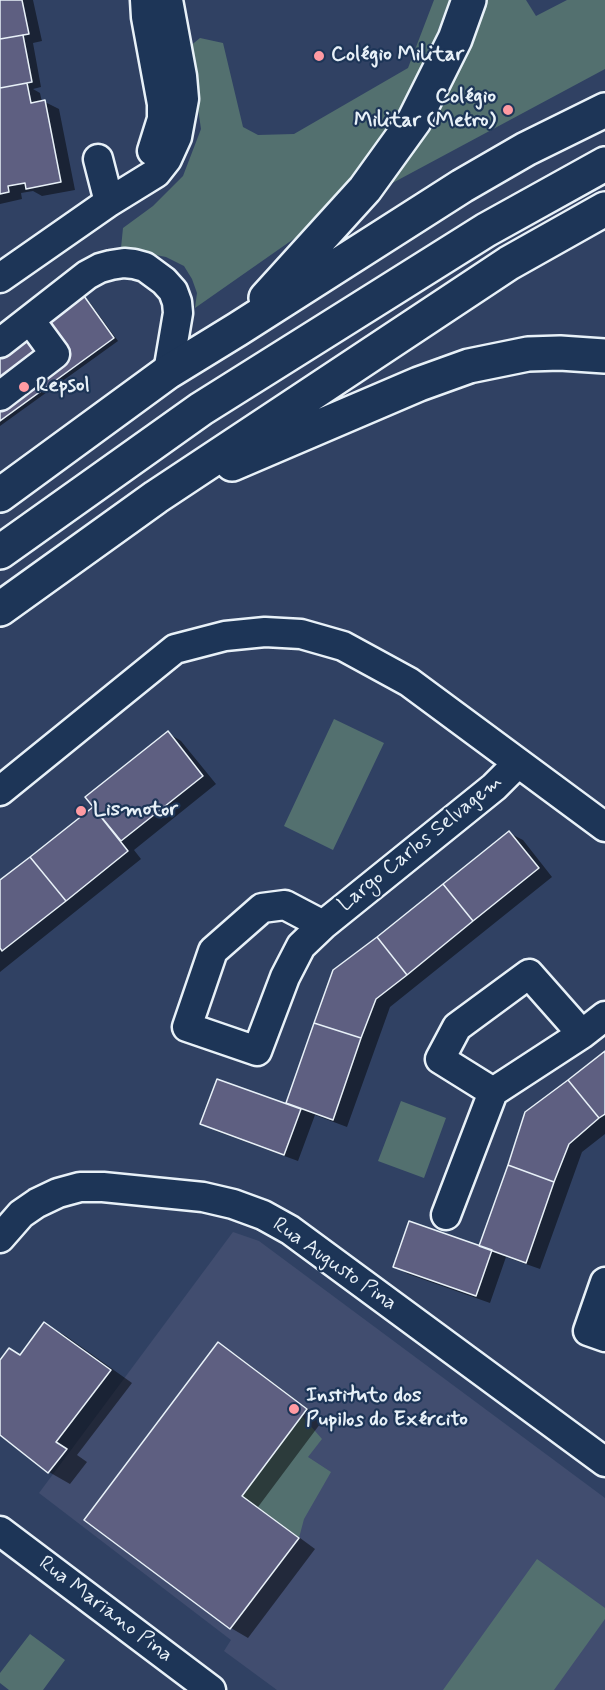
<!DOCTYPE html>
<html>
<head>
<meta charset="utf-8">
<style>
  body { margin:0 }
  canvas { display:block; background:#304163 }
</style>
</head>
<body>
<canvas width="605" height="1690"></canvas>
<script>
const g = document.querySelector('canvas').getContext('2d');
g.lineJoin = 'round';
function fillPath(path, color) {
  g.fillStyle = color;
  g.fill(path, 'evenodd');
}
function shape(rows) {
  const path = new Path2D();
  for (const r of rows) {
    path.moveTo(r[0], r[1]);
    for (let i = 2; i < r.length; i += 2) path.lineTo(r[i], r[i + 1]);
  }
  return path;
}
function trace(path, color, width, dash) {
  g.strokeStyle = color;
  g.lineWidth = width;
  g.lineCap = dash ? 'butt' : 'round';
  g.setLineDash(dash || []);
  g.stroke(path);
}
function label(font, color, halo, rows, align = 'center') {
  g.font = font + ' Mynerve,sans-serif';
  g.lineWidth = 4.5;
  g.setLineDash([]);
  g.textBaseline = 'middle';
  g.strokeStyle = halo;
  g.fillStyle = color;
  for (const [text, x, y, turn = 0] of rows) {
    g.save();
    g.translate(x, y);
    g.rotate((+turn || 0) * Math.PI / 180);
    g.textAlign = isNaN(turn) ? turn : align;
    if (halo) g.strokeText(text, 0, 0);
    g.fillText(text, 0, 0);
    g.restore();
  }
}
fillPath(shape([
  [233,1232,259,1241,605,1498,605,1690,277,1690,224,1651,231,1640,39,1493]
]), '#414d6f');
fillPath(shape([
  [434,0,449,0,425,65,373,158,315,224,195,308,197,293,192,279,184,266,166,257,121,248,123,228,153,206,183,176,201,129,189,47,200,38,223,43,243,127,258,135,294,134,408,68],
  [487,0,526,0,536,16,567,0,605,0,605,69,385,187,426,125,463,61],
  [334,719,384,743,333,850,284,826],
  [401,1101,446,1118,424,1178,378,1161],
  [302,1416,322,1439,308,1457,331,1472,304,1519,299,1538,242,1496],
  [537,1559,605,1608,605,1619,554,1690,443,1690],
  [30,1634,65,1660,43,1690,9,1690,0,1683,0,1673]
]), '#53706f');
fillPath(shape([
  [0,0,33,0,42,41,33,43,41,87,33,89,40,93,42,102,45,102,59,109,75,190,42,196,33,191,21,193,22,199,0,204],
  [84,298,88,300,118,341,0,426,0,347],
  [168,733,181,741,216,784,134,850,141,859,0,972,0,882,95,807],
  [509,833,523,840,552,877,390,1007,347,1127,315,1115,298,1161,216,1131,202,1123,287,1105,335,971],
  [605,1052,605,1134,582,1152,540,1269,506,1257,490,1303,408,1274,394,1266,480,1248],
  [45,1324,66,1336,132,1383,77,1455,87,1462,70,1484,49,1472,0,1433,0,1363,21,1357],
  [218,1344,235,1354,323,1420,258,1507,315,1549,248,1638,231,1628,86,1519]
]), '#0007');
const building = shape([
  [0,0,22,0,29,34,0,39,0,0],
  [23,35,32,82,0,88,0,39,23,35],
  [27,83,31,103,45,100,61,182,26,189,25,183,8,186,9,192,0,194,0,88,27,83],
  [84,296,114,338,0,421,0,349,3,352,84,296],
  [168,731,203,776,121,841,85,797,168,731],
  [93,807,128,851,66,901,30,857,93,807],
  [509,831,539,868,473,921,443,884,509,831],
  [30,857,66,901,2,951,0,948,0,880,30,857],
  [443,884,473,921,407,975,377,937,443,884],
  [377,937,407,975,376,999,361,1038,314,1023,333,970,377,937],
  [314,1023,361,1038,333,1120,286,1103,314,1023],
  [605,1051,605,1114,599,1118,568,1080,605,1051],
  [217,1079,301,1109,284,1155,200,1124,217,1079],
  [568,1080,599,1118,569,1144,554,1182,508,1165,525,1112,568,1080],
  [508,1165,554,1182,526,1263,479,1246,508,1165],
  [409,1221,492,1250,476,1296,393,1267,409,1221],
  [44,1322,111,1370,56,1442,67,1449,48,1473,0,1435,0,1360,9,1348,20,1355,44,1322],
  [218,1342,307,1409,242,1496,299,1538,230,1629,84,1520,218,1342]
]);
fillPath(building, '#5e5f81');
trace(building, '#e8f1f8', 1.5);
const minor = shape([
  [145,0,146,17,162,104,162,119,152,151],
  [98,159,109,202],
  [0,278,109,202,156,173,167,159,177,137,184,99,182,76,168,0],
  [0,343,87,275,100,268,111,265,124,263,134,264,145,267,164,281,173,291,177,302,178,313,168,372],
  [0,396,55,354,30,320],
  [0,791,175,649,225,636,265,632,301,634,343,646,409,682,605,827],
  [323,925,285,905,262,908,213,951,187,1027,257,1051,285,977,301,946,323,925,494,787,518,763],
  [493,1092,440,1059,457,1027,529,974,582,1034],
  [446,1215,493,1092,582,1034,605,1016],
  [0,1238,21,1214,37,1203,58,1193,80,1187,103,1187,203,1197,233,1204,263,1215,290,1230,605,1462],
  [605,1282,588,1331,605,1337],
  [0,1531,211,1690]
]);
const highway = shape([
  [266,298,365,189,414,121,455,39,469,0],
  [232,464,419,384,469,366,528,354,560,353,605,356],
  [0,495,168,372,238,329,462,186,526,149,605,110],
  [0,552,201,409,486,230,605,164],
  [0,609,156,497,509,263,605,209]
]);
trace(minor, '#e8f1f8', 33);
trace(highway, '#e8f1f8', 38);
trace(minor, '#1d3557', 28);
trace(highway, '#1d3557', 33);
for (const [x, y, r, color] of [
  [319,56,6,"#ff9aa2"],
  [508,110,6,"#ff9aa2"],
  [24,387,6,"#ff9aa2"],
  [81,811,6,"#ff9aa2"],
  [294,1409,6,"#ff9aa2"]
]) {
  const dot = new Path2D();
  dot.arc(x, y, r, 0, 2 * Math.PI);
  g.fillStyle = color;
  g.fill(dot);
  trace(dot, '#1d3557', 2);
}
label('bold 21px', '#e8f1f8', '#1d3557', [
  ["Colégio Militar",331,56],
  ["Colégio",496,98,"right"],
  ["Militar (Metro)",496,122,"right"],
  ["Repsol",36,387],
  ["Lismotor",93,811],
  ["Instituto dos",306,1397],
  ["Pupilos do Exército",306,1421]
], 'left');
label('21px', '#e8f1f8', '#1d3557', [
  ["Largo Carlos Selvagem",421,844,-39],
  ["Rua Augusto Pina",334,1265,35],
  ["Rua Mariano Pina",105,1610,37]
]);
</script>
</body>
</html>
